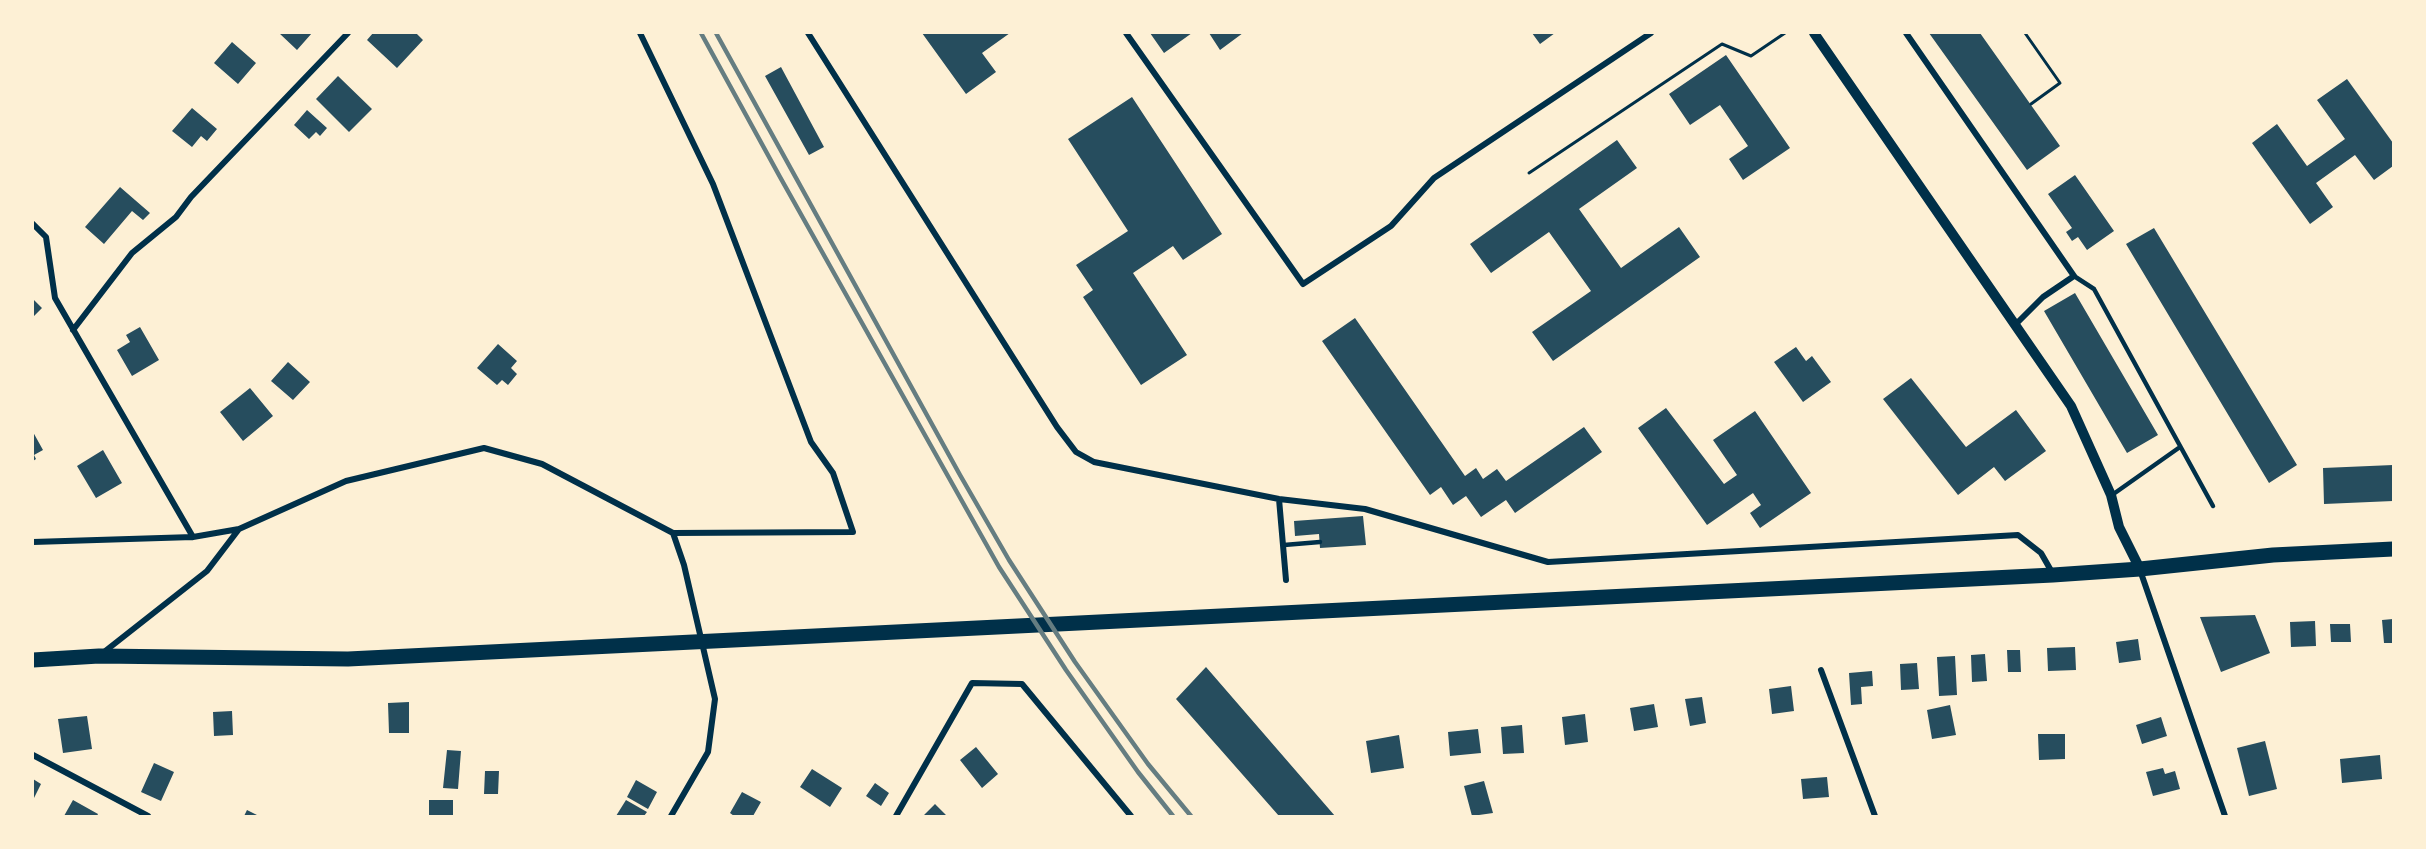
<!DOCTYPE html>
<html>
<head>
<meta charset="utf-8">
<style>
  body { margin:0 }
  #map { position:relative; width:2426px; height:849px; overflow:hidden; background:#fdf0d5; font-family:"Alegreya Sans",sans-serif }
  canvas { display:block }
  .frame { position:absolute; inset:0; border:34px solid #fdf0d5; pointer-events:none }
</style>
</head>
<body>
<div id="map">
<canvas width="2426" height="849"></canvas>
<div class="frame"></div>
</div>
<script>
const g = document.querySelector('canvas').getContext('2d');
g.lineJoin = 'round';
function fillPath(path, color) {
  g.fillStyle = color;
  g.fill(path, 'evenodd');
}
function shape(rows) {
  const path = new Path2D();
  for (const r of rows) {
    path.moveTo(r[0], r[1]);
    for (let i = 2; i < r.length; i += 2) path.lineTo(r[i], r[i + 1]);
  }
  return path;
}
function trace(path, color, width, dash) {
  g.strokeStyle = color;
  g.lineWidth = width;
  g.lineCap = dash ? 'butt' : 'round';
  g.setLineDash(dash || []);
  g.stroke(path);
}
fillPath(shape([
  [279,33,312,33,297,50],
  [373,33,416,33,423,40,397,68,367,40],
  [922,33,1010,33,982,53,996,72,966,94],
  [1150,33,1192,33,1164,53],
  [1209,33,1243,33,1220,50],
  [1532,33,1555,33,1540,44],
  [1929,33,1980,33,2060,146,2027,170],
  [232,42,256,63,238,84,214,63],
  [1726,55,1790,148,1743,180,1729,159,1748,146,1720,105,1690,125,1669,94],
  [781,67,824,147,809,155,765,76],
  [338,76,372,109,349,132,316,99],
  [2347,79,2393,143,2393,166,2374,180,2355,155,2316,183,2333,207,2310,224,2252,143,2277,124,2307,166,2345,139,2317,100],
  [1132,97,1222,234,1183,260,1173,246,1133,273,1187,355,1141,385,1083,297,1093,290,1076,265,1128,231,1068,139],
  [192,108,217,129,207,141,201,136,192,147,172,131],
  [307,110,327,128,320,136,316,132,309,139,294,125],
  [1617,140,1637,168,1579,209,1621,268,1679,227,1700,257,1553,361,1532,332,1591,291,1549,232,1491,273,1470,244],
  [2075,175,2114,231,2087,250,2078,237,2072,241,2066,232,2072,228,2048,194],
  [120,187,150,213,143,220,132,211,104,244,85,227],
  [2154,228,2297,465,2269,483,2126,244],
  [2075,293,2158,435,2127,453,2044,311],
  [33,299,42,308,33,317],
  [1355,318,1465,476,1476,468,1483,479,1497,469,1506,481,1584,427,1602,452,1515,513,1506,500,1481,517,1466,496,1453,505,1441,487,1430,495,1322,341],
  [140,327,159,360,132,376,117,350,130,342,126,335],
  [498,344,517,361,511,368,517,374,508,385,502,380,497,385,477,368],
  [1796,347,1806,361,1812,356,1831,382,1803,402,1774,362],
  [288,362,310,382,293,400,271,381],
  [1911,378,1966,447,2016,410,2046,451,2005,481,1994,467,1958,495,1883,399],
  [250,388,273,416,243,441,220,412],
  [1666,408,1724,484,1737,475,1713,440,1755,411,1811,493,1760,528,1750,513,1761,505,1753,493,1707,525,1638,428],
  [33,432,43,450,34,455,36,459,33,461],
  [103,450,122,483,96,498,77,466],
  [2393,465,2393,501,2324,504,2323,468],
  [1363,516,1366,545,1320,548,1319,534,1295,536,1294,521],
  [2255,615,2270,653,2221,672,2200,617],
  [2393,619,2393,643,2384,643,2382,620],
  [2315,621,2316,646,2291,647,2290,622],
  [2330,624,2350,624,2351,642,2331,642],
  [2138,639,2141,660,2119,663,2116,642],
  [2075,647,2076,670,2048,671,2047,648],
  [2007,650,2020,650,2021,672,2008,672],
  [1985,654,1987,681,1972,682,1971,655],
  [1955,656,1957,695,1939,696,1937,657],
  [1917,663,1919,689,1901,690,1900,664],
  [1206,667,1335,816,1279,816,1176,699],
  [1872,671,1873,686,1861,687,1862,704,1851,705,1849,673],
  [1791,686,1794,711,1772,714,1769,689],
  [1702,697,1706,723,1690,726,1685,699],
  [409,702,409,733,389,733,388,703],
  [1654,704,1658,727,1634,731,1630,708],
  [1950,705,1956,735,1932,739,1927,710],
  [232,711,233,735,214,736,213,712],
  [1585,714,1588,742,1565,745,1562,717],
  [87,716,92,749,63,753,58,719],
  [2161,717,2167,736,2142,744,2136,725],
  [1522,725,1524,753,1503,754,1501,727],
  [1478,729,1481,753,1450,756,1448,732],
  [2038,734,2065,734,2065,759,2039,760],
  [1399,735,1404,768,1371,773,1366,741],
  [2265,741,2277,789,2249,796,2237,748],
  [976,747,998,774,982,788,960,760],
  [447,750,461,751,458,789,443,788],
  [2380,755,2382,779,2342,783,2340,759],
  [154,763,174,772,161,801,141,792],
  [2163,768,2165,774,2175,771,2180,789,2153,796,2146,772],
  [812,769,842,788,830,807,800,787],
  [485,771,499,771,498,794,484,794],
  [1827,777,1829,797,1803,799,1801,779],
  [33,779,41,784,33,800],
  [636,780,657,792,648,809,627,797],
  [1484,781,1493,813,1472,816,1464,786],
  [875,783,889,793,881,806,866,796],
  [742,792,761,802,753,816,734,816,730,813],
  [73,800,98,814,97,816,64,816],
  [429,800,453,800,453,816,429,816],
  [626,800,647,812,644,816,616,816],
  [935,804,947,816,923,816],
  [247,810,259,816,244,816]
]), '#264d5e');
trace(shape([
  [2025,33,2060,83,2031,104],
  [1529,173,1722,44,1751,56,1785,33]
]), '#003049', 3);
trace(shape([
  [2074,276,2094,289,2213,506],
  [2112,495,2180,447],
  [1284,545,1320,542]
]), '#003049', 4.5);
trace(shape([
  [808,33,1057,427,1076,452,1094,462,1279,499,1365,509,1548,562,2018,535,2041,553,2053,574],
  [1126,33,1303,284,1391,226,1434,178,1651,33],
  [1906,33,2074,276,2043,297,2015,325],
  [33,224,46,237,55,298,193,537],
  [73,330,132,253,176,217,191,197,348,33],
  [1279,499,1286,580],
  [33,542,193,537,239,529],
  [2140,570,2225,816],
  [104,652,207,571,239,529,346,481,484,448,542,464,673,533,853,532,833,473,811,442,713,184,640,33],
  [1821,670,1875,816],
  [33,755,148,816],
  [671,816,708,752,715,699,684,565,673,533],
  [896,816,972,683,1022,684,1131,816]
]), '#003049', 6);
trace(shape([
  [1814,33,2071,406,2111,495,2119,527,2140,569]
]), '#003049', 10);
trace(shape([
  [33,660,99,656,348,659,2053,575,2140,569,2273,555,2393,549]
]), '#003049', 15);
trace(shape([
  [701,33,780,177,999,567,1066,670,1138,772,1173,816],
  [716,33,960,475,1009,560,1075,662,1148,764,1191,816]
]), '#657d81', 4.5);
</script>
</body>
</html>
